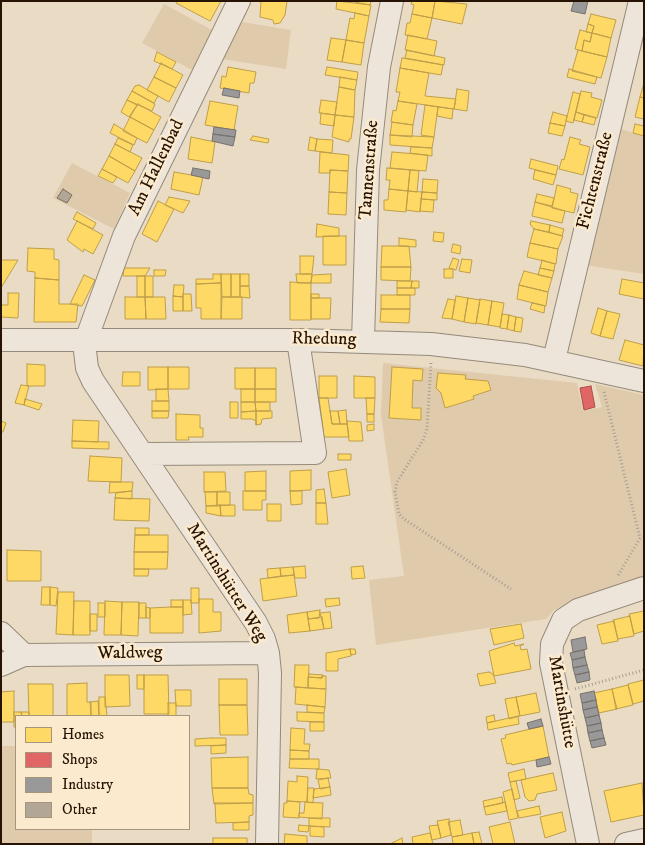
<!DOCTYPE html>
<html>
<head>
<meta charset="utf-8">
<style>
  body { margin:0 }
  #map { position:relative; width:645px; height:845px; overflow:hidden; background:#eadcc4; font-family:"IM FELL DW Pica",serif }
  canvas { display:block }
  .frame { position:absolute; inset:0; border:2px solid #271304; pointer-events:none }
  .legend { position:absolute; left:15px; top:715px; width:175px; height:115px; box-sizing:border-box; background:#fceace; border:1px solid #a7947d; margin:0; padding:6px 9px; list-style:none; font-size:15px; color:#271304 }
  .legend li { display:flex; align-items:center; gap:10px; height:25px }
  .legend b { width:25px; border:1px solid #a7947d }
</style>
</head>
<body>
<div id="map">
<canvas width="645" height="845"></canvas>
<div class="frame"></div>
<ul class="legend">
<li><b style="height:14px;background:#ffd966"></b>Homes</li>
<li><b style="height:14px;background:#e06666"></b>Shops</li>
<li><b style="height:14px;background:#999"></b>Industry</li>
<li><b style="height:14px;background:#b2a796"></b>Other</li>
</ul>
</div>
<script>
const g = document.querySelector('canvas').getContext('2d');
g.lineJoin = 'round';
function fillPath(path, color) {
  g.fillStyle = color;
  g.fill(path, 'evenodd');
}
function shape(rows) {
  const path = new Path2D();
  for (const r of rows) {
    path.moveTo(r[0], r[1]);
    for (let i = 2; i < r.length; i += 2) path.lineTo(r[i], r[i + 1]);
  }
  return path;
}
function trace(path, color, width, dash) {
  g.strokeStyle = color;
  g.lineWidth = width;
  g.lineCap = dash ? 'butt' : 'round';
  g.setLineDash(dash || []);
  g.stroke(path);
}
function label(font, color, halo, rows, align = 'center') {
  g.font = font + ' "IM FELL DW Pica",serif';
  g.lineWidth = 5;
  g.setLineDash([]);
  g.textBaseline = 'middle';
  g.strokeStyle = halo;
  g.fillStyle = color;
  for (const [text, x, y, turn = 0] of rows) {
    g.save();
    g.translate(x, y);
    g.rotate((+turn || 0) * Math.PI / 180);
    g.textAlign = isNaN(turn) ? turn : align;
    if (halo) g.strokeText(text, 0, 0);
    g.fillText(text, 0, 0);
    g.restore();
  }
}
fillPath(shape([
  [164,4,212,30,192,70,142,43],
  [242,22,291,30,286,69,222,59],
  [618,128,644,136,644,274,584,265],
  [72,163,130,193,114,229,53,198],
  [383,363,577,383,583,411,602,407,595,384,644,395,644,578,554,610,546,619,376,645,369,580,404,576,381,415],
  [1,746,16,746,16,829,92,829,92,844,1,844]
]), '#dfcaab');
const homes = shape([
  [177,1,221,1,210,21,176,3,177,1],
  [261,1,287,1,285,15,280,23,274,24,273,20,260,17,261,1],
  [337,1,371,5,369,16,336,9,337,1],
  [350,1,371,1,370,5,350,1],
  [412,1,435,1,432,18,412,14,414,5,411,4,412,1],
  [435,1,467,4,462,24,432,18,435,1],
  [355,13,369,16,364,43,346,40,350,18,354,19,355,13],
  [412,14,432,18,427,39,405,35,407,23,410,23,412,14],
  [591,14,616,20,611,38,592,33,594,26,588,24,591,14],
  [588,24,594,26,592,33,586,32,588,24],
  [580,30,592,33,590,42,584,40,582,51,575,49,580,30],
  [592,33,611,38,607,57,582,51,584,40,590,42,592,33],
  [408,35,437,41,434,56,405,50,408,35],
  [331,38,346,40,342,62,327,60,331,38],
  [346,40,364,43,361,65,342,62,346,40],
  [407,50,445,58,444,65,405,58,407,50],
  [578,50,607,57,601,78,572,71,578,50],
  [157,52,176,62,172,69,154,61,157,52],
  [402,58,443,65,441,75,400,68,402,58],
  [161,63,183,75,176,88,154,77,161,63],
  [228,67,256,72,254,83,250,83,249,93,220,88,222,76,226,77,228,67],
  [327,67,358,72,357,80,325,75,327,67],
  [400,68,429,73,425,96,456,99,454,109,398,101,400,92,396,92,400,68],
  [569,69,597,77,595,84,567,77,569,69],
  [154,77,176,88,169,102,147,90,154,77],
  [340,77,357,80,355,90,339,87,340,77],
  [644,83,644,98,640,97,644,83],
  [139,85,158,96,154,103,132,91,135,86,139,85],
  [339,87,355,90,354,117,335,115,339,87],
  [457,89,469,91,467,111,454,109,457,89],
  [132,91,155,104,152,111,127,100,132,91],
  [581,91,592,93,591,97,602,100,597,118,576,112,581,91],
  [573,92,580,94,573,123,566,121,573,92],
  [640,97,644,98,644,119,635,117,640,97],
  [127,100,137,105,129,117,121,112,127,100],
  [321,100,337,102,335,115,319,113,321,100],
  [210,101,238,106,234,130,205,125,210,101],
  [398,101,417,104,413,125,391,122,393,110,396,111,398,101],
  [138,104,161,117,154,130,130,117,138,104],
  [425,105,438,107,434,137,421,135,425,105],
  [438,107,453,109,452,119,437,116,438,107],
  [553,112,567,116,565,126,550,123,553,112],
  [576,112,584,115,582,122,574,120,576,112],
  [321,113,335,115,334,126,320,124,321,113],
  [335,115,354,117,351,139,349,139,349,142,332,137,335,115],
  [584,115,596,118,594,125,582,122,584,115],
  [130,117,154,130,147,143,123,131,130,117],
  [392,122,413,125,412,137,390,135,392,122],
  [550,123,565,126,562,136,548,133,550,123],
  [114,124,137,138,134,145,110,133,114,124],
  [635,124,644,126,644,136,633,133,635,124],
  [390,135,434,137,432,148,390,145,390,135],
  [253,136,269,139,268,143,250,140,253,136],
  [191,137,215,142,212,163,188,159,191,137],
  [310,137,317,139,315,151,308,150,310,137],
  [570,137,581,140,579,144,590,147,583,175,559,169,562,159,564,160,570,137],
  [118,138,133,145,130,152,115,144,118,138],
  [317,139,333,140,332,153,315,151,317,139],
  [115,144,142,158,135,171,109,156,115,144],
  [411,147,432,148,432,156,410,153,411,147],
  [320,152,349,155,348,171,330,170,330,173,319,173,320,152],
  [392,152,428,155,426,171,390,168,392,152],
  [109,156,135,171,128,183,102,169,109,156],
  [531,159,558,166,556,175,529,168,531,159],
  [387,168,410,170,408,191,389,189,390,180,386,180,387,168],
  [102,169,117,177,113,183,98,176,102,169],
  [330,170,348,171,347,193,329,192,330,170],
  [410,170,419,171,417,192,408,191,410,170],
  [535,170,556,175,553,185,533,179,535,170],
  [174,172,203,177,199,195,171,189,174,172],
  [423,179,438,180,437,193,422,192,423,179],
  [557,185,571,189,570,192,578,194,574,213,552,208,557,185],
  [389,189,408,191,406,212,384,210,384,200,388,200,389,189],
  [408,191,422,192,420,212,406,210,408,191],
  [329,192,347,193,346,215,328,214,329,192],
  [422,192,437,193,437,200,421,199,422,192],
  [537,194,554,198,552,206,535,202,537,194],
  [169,197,190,201,183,213,165,205,169,197],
  [421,199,434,200,433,212,420,211,421,199],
  [158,201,174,209,157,242,142,234,158,201],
  [535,202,565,211,562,223,532,216,535,202],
  [77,212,96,223,93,229,73,219,77,212],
  [77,221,103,235,93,254,84,249,83,252,67,240,77,221],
  [531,221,550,225,549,232,534,229,530,224,531,221],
  [317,224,339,228,339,236,316,237,317,224],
  [550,225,564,229,562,236,549,232,550,225],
  [534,229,563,236,558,249,530,243,534,229],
  [434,232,444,233,443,242,433,241,434,232],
  [346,236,346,265,323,265,323,236,346,236],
  [399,238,416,240,416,247,399,246,399,238],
  [530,243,558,249,556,264,527,257,530,243],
  [453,244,461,246,460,254,451,252,453,244],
  [382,246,409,246,411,267,381,267,382,246],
  [28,248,54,249,54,259,59,260,59,280,35,278,35,272,27,271,28,248],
  [300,256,314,256,312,274,300,274,300,256],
  [453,258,459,260,456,270,449,268,453,258],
  [462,259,472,260,470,273,459,271,462,259],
  [1,260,18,260,1,288,1,260],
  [542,260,555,264,554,271,540,268,542,260],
  [381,267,411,267,410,281,381,280,381,267],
  [124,268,150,268,145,276,123,276,124,268],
  [540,268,554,271,552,278,538,275,540,268],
  [444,269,453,269,453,278,444,278,444,269],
  [154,270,166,270,165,276,154,276,154,270],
  [524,271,552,278,548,292,519,285,524,271],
  [213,274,221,274,221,283,196,284,196,279,213,279,213,274],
  [221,274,231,274,231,297,222,297,221,274],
  [231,274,240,274,240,297,231,297,231,274],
  [240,274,249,274,249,286,240,286,240,274],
  [296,274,312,274,311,283,297,283,296,274],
  [331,274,331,283,311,283,312,275,331,274],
  [84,275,95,280,82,306,70,304,84,275],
  [137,276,145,276,145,297,137,297,137,276],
  [145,276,153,276,153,297,145,297,145,276],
  [35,278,59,280,59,304,78,304,76,322,34,322,35,278],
  [622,279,644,283,644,299,619,294,622,279],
  [397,281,412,281,411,288,397,288,397,281],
  [412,281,419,281,419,288,411,288,412,281],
  [290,282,311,283,311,320,290,320,290,282],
  [219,283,221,283,221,319,201,319,201,308,196,308,196,284,219,283],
  [174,285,184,285,183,297,173,296,174,285],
  [519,285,548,292,546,306,517,299,519,285],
  [240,286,249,286,250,298,240,297,240,286],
  [397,288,415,288,415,295,397,295,397,288],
  [8,293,19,293,18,318,1,317,1,305,8,305,8,293],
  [183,294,191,294,192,311,183,311,183,294],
  [311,294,319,294,319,298,311,298,311,294],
  [381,295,410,295,410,309,381,309,381,295],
  [173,296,183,297,183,311,173,311,173,296],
  [456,296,468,298,464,322,452,319,456,296],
  [125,297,145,297,146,319,125,319,125,297],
  [145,297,165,297,166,319,146,319,145,297],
  [222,297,242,297,242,319,221,319,222,297],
  [311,298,331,298,330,319,311,319,311,298],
  [468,298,480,300,476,324,464,322,468,298],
  [448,299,455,300,452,319,442,318,448,299],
  [480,299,492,301,488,325,476,323,480,299],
  [492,301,504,303,500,327,488,325,492,301],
  [532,303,545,306,544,313,530,309,532,303],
  [598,308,607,311,600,336,591,333,598,308],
  [381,309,410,309,409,323,380,322,381,309],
  [607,311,620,314,613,339,600,336,607,311],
  [502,314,509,315,507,329,500,328,502,314],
  [509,315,516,317,514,331,507,329,509,315],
  [516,317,523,318,521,332,514,331,516,317],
  [625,340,644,345,643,366,619,360,625,340],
  [27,364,45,365,45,386,27,386,27,364],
  [148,367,168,367,168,389,148,390,148,367],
  [168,367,189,367,189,389,168,389,168,367],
  [392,367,423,369,422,381,413,380,412,408,421,408,421,420,389,418,392,367],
  [235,368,255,368,255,389,235,389,235,368],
  [255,368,276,368,276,389,255,389,255,368],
  [123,372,140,372,140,386,122,386,123,372],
  [438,373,466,375,465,379,488,381,491,390,473,396,474,399,445,408,441,393,436,388,438,373],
  [319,376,337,376,337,398,319,398,319,376],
  [354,376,375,377,375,398,354,398,354,376],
  [21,385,29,386,24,405,15,403,21,385],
  [156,389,168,389,169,401,156,401,156,389],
  [241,389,255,389,255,402,241,402,241,389],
  [255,389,276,389,276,402,255,402,255,389],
  [319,398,328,398,332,424,347,424,349,437,324,437,319,398],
  [366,398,375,398,374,414,367,414,366,398],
  [25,399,42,404,39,410,24,405,25,399],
  [152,401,169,401,169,411,152,411,152,401],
  [230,402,238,402,238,418,230,418,230,402],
  [241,402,255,402,256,411,241,412,241,402],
  [255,402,270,402,270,411,256,411,255,402],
  [346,410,347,424,340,424,338,411,346,410],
  [152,411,169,411,168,418,152,418,152,411],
  [256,411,272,411,272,418,262,419,261,424,256,425,256,411],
  [256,411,256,425,256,421,252,419,241,419,241,412,256,411],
  [330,411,338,411,340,424,332,424,330,411],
  [176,414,200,415,200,428,203,428,203,437,188,437,189,440,176,440,176,414],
  [367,414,374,414,374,422,367,422,367,414],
  [73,420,99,421,98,442,72,441,73,420],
  [1,421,6,423,3,432,1,432,1,421],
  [347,421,361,422,363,441,349,441,347,421],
  [374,424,374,430,367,431,367,425,374,424],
  [72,441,109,442,109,449,72,448,72,441],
  [338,454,351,454,351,460,338,460,338,454],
  [90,456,122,458,121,482,88,481,90,456],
  [346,469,350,495,332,498,328,472,346,469],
  [311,470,311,490,290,491,290,471,311,470],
  [266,471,266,491,245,491,245,472,266,471],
  [204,472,225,472,226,491,204,492,204,472],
  [110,482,133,482,132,491,109,493,110,482],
  [324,489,326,503,316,503,316,490,324,489],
  [132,491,132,499,115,498,116,493,132,491],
  [243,491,266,491,266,500,262,500,262,510,243,510,243,491],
  [290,491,302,491,302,504,291,505,290,491],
  [205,492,217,492,217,506,206,506,205,492],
  [217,492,230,492,230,505,217,506,217,492],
  [115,498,150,499,149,521,114,520,115,498],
  [316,503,326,503,328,524,316,524,316,503],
  [267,504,281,504,281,521,267,521,267,504],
  [220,505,235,505,235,516,221,516,220,505],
  [220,505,221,516,206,513,206,506,220,505],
  [135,528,149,528,149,535,135,535,135,528],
  [135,535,168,535,168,552,134,552,135,535],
  [7,550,41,551,41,581,7,581,7,550],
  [134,552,168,552,167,569,134,569,134,552],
  [305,566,306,578,295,578,293,567,305,566],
  [363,566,365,578,352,579,351,567,363,566],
  [293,567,294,575,281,576,280,568,293,567],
  [280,568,281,576,268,578,267,569,280,568],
  [134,569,149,569,148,576,134,576,134,569],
  [294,575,297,596,263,601,260,579,294,575],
  [42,587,50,587,50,605,41,605,42,587],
  [50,587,58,588,56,606,50,605,50,587],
  [191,588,199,588,199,603,191,603,191,588],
  [58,592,74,592,73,635,56,634,58,592],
  [339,598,340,605,326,607,325,599,339,598],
  [199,599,213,599,213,612,221,612,221,631,199,633,199,599],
  [171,600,183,600,183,607,171,607,171,600],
  [183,600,191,600,192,614,183,615,183,600],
  [74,601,90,601,90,635,73,635,74,601],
  [105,601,122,602,121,635,104,635,105,601],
  [122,602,139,602,138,636,121,635,122,602],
  [98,603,105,603,105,617,98,617,98,603],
  [139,603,146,603,146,618,139,618,139,603],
  [146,607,150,608,150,618,146,618,146,607],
  [171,607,183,607,183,633,150,633,150,608,171,607],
  [320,610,319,618,308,619,307,612,320,610],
  [644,611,644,631,634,634,629,614,644,611],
  [307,612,310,631,289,633,287,615,307,612],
  [330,612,332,628,324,629,320,613,330,612],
  [90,614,97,614,97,631,90,631,90,614],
  [630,616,634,636,618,639,613,620,630,616],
  [322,617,324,629,310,631,308,619,322,617],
  [614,621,618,641,602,644,597,625,614,621],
  [521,624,524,638,494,645,490,629,521,624],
  [514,643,515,646,524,644,520,646,521,650,527,649,531,669,494,676,489,651,514,643],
  [350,649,355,649,356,654,351,655,350,649],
  [350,649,351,656,338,659,338,671,326,671,326,653,350,649],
  [295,665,309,665,308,688,294,687,295,665],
  [489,672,493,674,496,683,480,686,477,674,489,672],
  [309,674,323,675,323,676,322,678,308,677,309,674],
  [105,675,129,675,130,706,105,707,105,675],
  [137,675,144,675,144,689,137,689,137,675],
  [144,675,168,675,169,714,144,714,144,675],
  [322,676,326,676,326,689,308,688,308,677,322,678,322,676],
  [219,679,247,679,247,705,219,705,219,679],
  [644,680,644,701,633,704,628,684,644,680],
  [87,683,87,702,91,702,91,716,67,716,67,684,87,683],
  [28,684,53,684,53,716,29,716,28,684],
  [628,685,633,705,616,709,612,689,628,685],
  [296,687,326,689,325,707,295,704,296,687],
  [612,689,617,709,599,713,594,693,612,689],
  [175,690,191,690,191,706,176,706,175,690],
  [14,691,14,722,1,722,1,692,14,691],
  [536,693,540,712,520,716,516,697,536,693],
  [99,697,105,697,107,716,99,716,99,697],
  [516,697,520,716,509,719,505,699,516,697],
  [98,701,99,716,91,716,90,702,98,701],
  [168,703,176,703,176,716,168,716,168,703],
  [219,705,247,705,248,735,220,735,219,705],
  [307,705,325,707,324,713,307,712,307,705],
  [14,712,21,712,22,716,16,716,16,727,14,727,14,712],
  [21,712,29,712,29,716,22,716,21,712],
  [297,712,324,713,324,722,297,721,297,712],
  [494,715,495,721,487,723,486,717,494,715],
  [518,716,519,724,488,730,487,723,518,716],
  [310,722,324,722,324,731,310,731,310,722],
  [543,726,549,757,512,765,511,763,507,764,501,739,506,738,505,735,543,726],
  [291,728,305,729,304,744,310,744,309,751,290,750,291,728],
  [211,738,226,738,226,745,195,746,195,739,211,738],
  [226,745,226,753,211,754,211,746,226,745],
  [290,750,309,751,309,759,290,759,290,750],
  [248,757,248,788,212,788,211,758,248,757],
  [290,759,319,759,319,769,289,768,290,759],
  [317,769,329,770,331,778,316,779,317,769],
  [524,769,526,779,510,782,508,773,524,769],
  [553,773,557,790,537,794,535,800,529,801,525,797,521,780,553,773],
  [297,776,308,777,307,802,287,801,288,781,297,782,297,776],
  [328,778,330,787,320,789,318,780,328,778],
  [516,781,520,798,514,800,510,782,516,781],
  [642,783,644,815,611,822,604,791,642,783],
  [330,787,331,795,313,798,314,789,330,787],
  [212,788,248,788,249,794,253,795,253,803,214,804,212,788],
  [308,788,314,788,313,803,307,802,308,788],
  [512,789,518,818,509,820,503,792,512,789],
  [502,797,503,803,484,807,483,801,502,797],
  [287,801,300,802,299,818,283,817,284,803,287,803,287,801],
  [305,802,323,803,322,819,299,817,299,813,304,813,305,802],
  [505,802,507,811,486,815,484,807,505,802],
  [215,803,253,803,253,815,249,816,249,822,216,823,215,803],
  [539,806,541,814,519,818,517,811,539,806],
  [562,812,566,831,545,838,540,817,562,812],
  [309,818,330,818,330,827,309,826,309,818],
  [449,819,451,835,441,838,437,821,449,819],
  [460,820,463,835,452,837,448,822,460,820],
  [249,822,249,830,233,830,233,823,249,822],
  [510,822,515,844,493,844,489,827,510,822],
  [299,825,309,826,308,832,298,831,299,825],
  [438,825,441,838,432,840,429,826,438,825],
  [310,826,324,827,324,837,310,836,310,826],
  [479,832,482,844,474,844,472,833,479,832],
  [430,833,433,844,413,844,412,837,430,833],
  [472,833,474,844,453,844,452,837,472,833],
  [285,834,307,836,307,844,284,844,285,834],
  [213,838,247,838,247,844,213,844,213,838],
  [402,838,403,844,390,844,402,838]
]);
fillPath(homes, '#ffd966');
trace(homes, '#be9e49', 1);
const shops = shape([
  [591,386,595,407,584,410,580,388,591,386]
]);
fillPath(shops, '#e06666');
trace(shops, '#a84d49', 1);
const industry = shape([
  [574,1,588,1,585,14,571,11,574,1],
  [224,88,240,91,239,98,222,95,224,88],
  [214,127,236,130,235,137,213,134,214,127],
  [213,134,235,137,233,146,212,141,213,134],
  [193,168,210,171,209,179,191,175,193,168],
  [585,637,587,649,573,652,571,640,585,637],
  [584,650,585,657,572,660,570,653,584,650],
  [585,657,587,665,573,668,572,660,585,657],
  [587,665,589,672,575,675,573,668,587,665],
  [589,672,590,680,577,683,575,675,589,672],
  [594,691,596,700,582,703,580,694,594,691],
  [596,700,597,707,583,710,582,703,596,700],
  [597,707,599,715,585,718,583,710,597,707],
  [599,715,601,723,587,726,585,718,599,715],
  [541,719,543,726,529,729,527,723,541,719],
  [601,723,602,730,588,733,587,726,601,723],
  [602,730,604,738,590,741,588,733,602,730],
  [604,738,606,745,592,748,590,741,604,738],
  [549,757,551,764,537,767,536,760,549,757]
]);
fillPath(industry, '#999');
trace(industry, '#77716c', 1);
const building = shape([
  [63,189,72,195,67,203,57,198,63,189]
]);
fillPath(building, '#b2a796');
trace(building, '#796f60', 1);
const minor = shape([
  [239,1,124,236,86,340,85,351,87,368,93,381,256,623,264,639,268,653,270,673,267,844],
  [1,340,298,340,431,344,525,355,644,381],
  [363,341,368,170,379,67,392,1],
  [554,360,640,1],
  [143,454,315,453,298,340],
  [1,633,24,655,268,653],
  [1,665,24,655],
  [588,844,551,663,552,644,563,620,578,610,644,588],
  [626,844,644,840]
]);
trace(minor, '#948a7a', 24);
trace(shape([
  [431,363,427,429,423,440,397,482,395,492,399,514,404,519,511,589],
  [604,392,640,538,617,577],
  [575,689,644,670]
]), '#a59e94', 3, [1, 2.5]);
trace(minor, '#ede5d9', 22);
label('18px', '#271304', '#fceace', [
  ["Am Hallenbad",157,168,-64],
  ["Tannenstraße",370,170,-86],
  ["Fichtenstraße",596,181,-76],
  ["Rhedung",324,340,1],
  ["Martinshütter Weg",226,583,58],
  ["Waldweg",130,654,-1],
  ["Martinshütte",561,702,80]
]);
</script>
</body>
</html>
